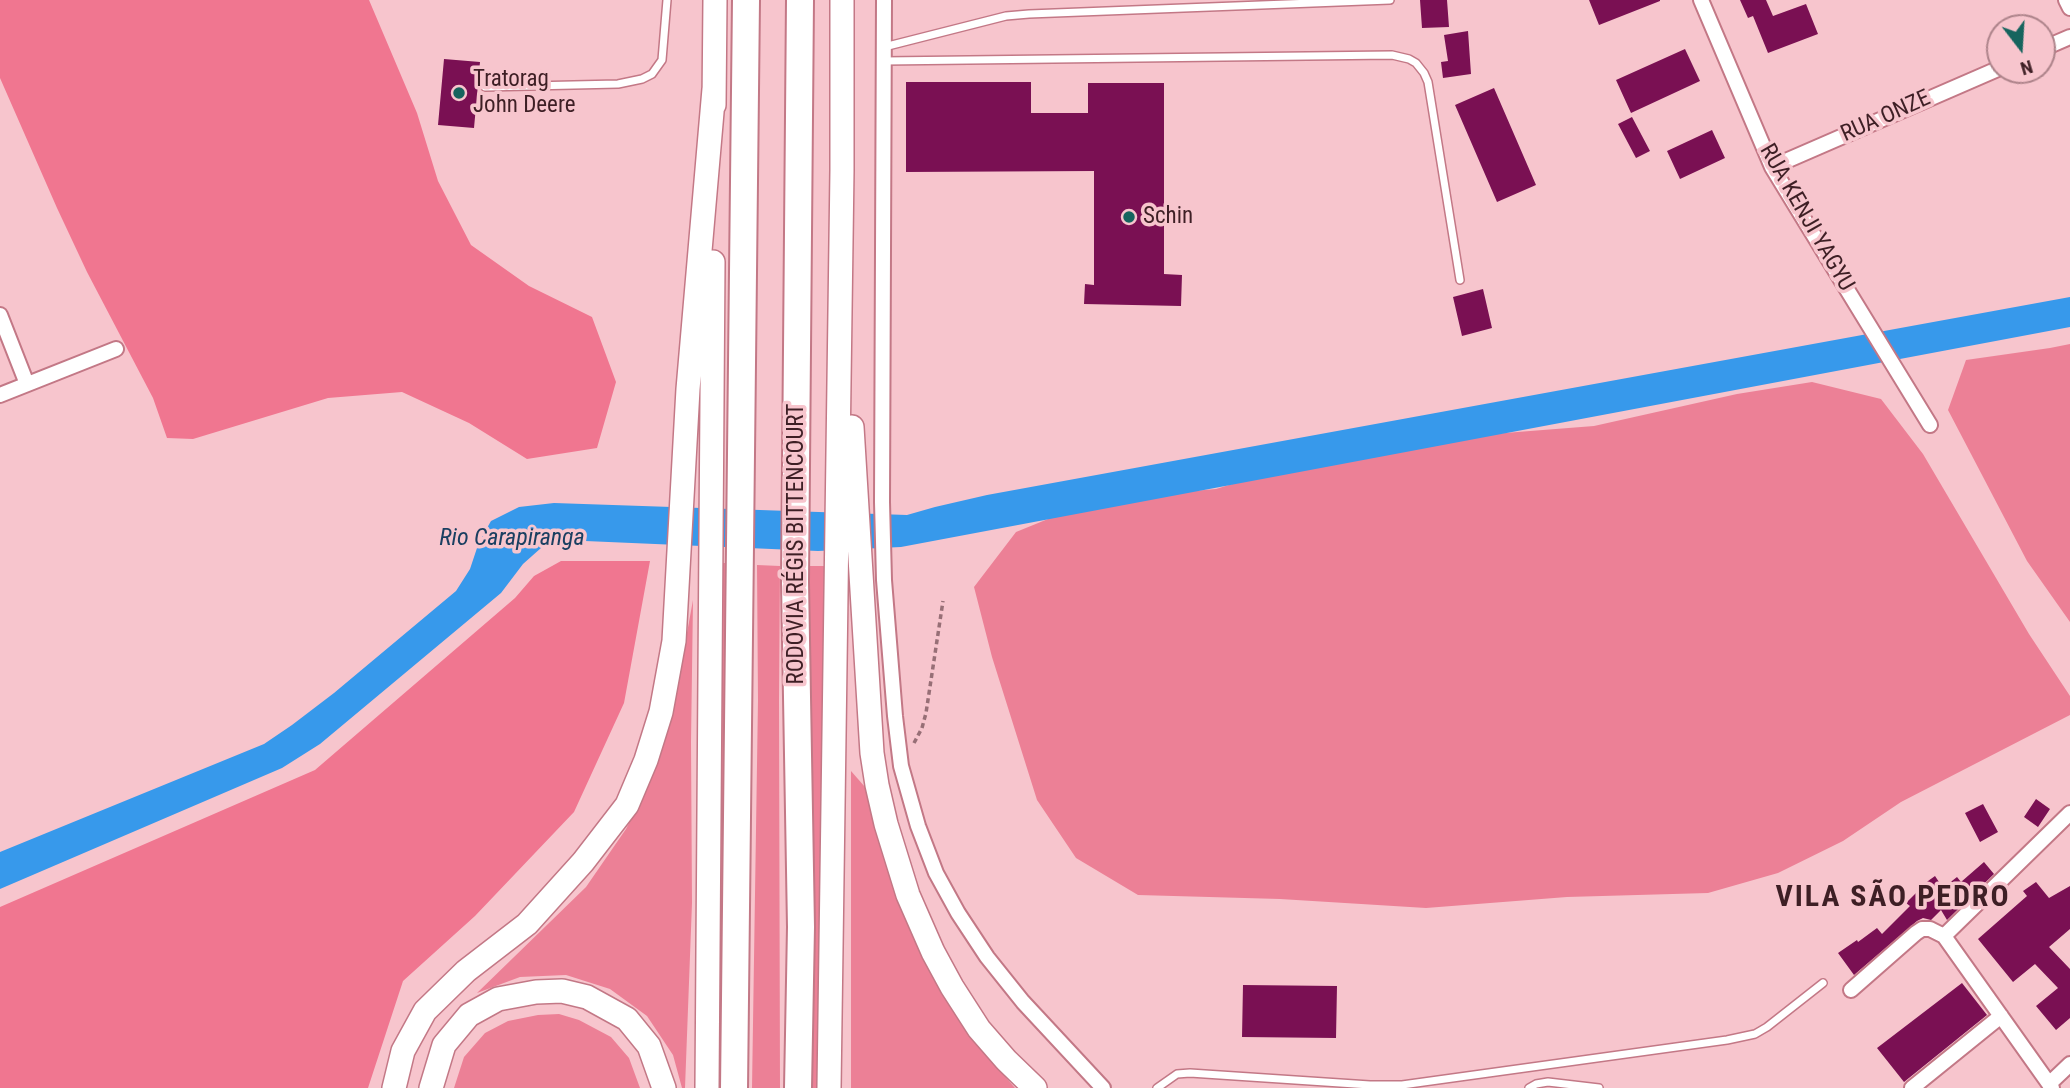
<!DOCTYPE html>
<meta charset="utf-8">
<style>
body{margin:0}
#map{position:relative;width:2070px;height:1088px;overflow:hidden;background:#f7c5cd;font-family:"Roboto Condensed",sans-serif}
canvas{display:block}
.north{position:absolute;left:1986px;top:14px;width:70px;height:70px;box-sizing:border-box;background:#f7c5cd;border:2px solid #ad838a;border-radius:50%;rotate:163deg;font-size:19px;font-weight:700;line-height:28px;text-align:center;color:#3e1f25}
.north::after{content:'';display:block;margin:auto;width:24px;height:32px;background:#16645e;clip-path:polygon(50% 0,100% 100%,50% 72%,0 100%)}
</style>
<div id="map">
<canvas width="2070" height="1088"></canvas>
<div class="north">N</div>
</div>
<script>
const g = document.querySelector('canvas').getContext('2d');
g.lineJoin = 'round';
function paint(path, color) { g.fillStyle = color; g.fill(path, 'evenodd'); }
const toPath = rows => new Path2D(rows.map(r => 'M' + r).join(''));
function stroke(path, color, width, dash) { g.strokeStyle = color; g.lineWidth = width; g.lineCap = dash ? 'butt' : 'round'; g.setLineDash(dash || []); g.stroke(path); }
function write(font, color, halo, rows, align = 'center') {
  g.font = font + ' "Roboto Condensed",sans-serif'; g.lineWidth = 7; g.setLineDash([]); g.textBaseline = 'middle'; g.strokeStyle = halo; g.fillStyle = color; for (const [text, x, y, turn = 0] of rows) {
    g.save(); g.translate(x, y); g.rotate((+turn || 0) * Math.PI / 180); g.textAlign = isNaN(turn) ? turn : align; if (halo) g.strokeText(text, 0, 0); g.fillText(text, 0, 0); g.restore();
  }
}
const green = toPath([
 [2070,344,2070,622,2027,561,1948,410,1966,360,2050,348],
 [1812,382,1881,399,1923,454,2029,634,2070,696,2070,715,1901,802,1843,841,1778,873,1708,893,1567,897,1426,908,1280,899,1138,895,1076,858,1037,800,992,657,974,587,1016,532,1080,506,1146,495,1216,489,1284,468,1492,434,1594,426,1737,394],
 [718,563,732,563,727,1088,715,1088],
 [757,565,780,566,779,701,780,1088,752,1088,758,700],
 [810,566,827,566,822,1088,805,1088],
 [693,600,691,742,692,903,685,1088,682,1088,673,1055,647,1016,610,989,566,975,520,977,477,993,586,887,626,829,648,786,664,741,674,704],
 [851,771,865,787,894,890,915,941,946,999,979,1046,1015,1088,851,1088],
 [559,1014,579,1020,611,1037,629,1058,640,1088,454,1088,464,1057,485,1033,508,1021,538,1015]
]);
const forest = toPath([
 [0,0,369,0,417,113,438,181,471,245,529,286,592,317,616,382,597,448,527,459,469,423,402,392,328,398,193,439,167,438,153,398,87,272,57,208,0,78],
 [561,561,650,561,624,703,574,812,475,916,403,981,368,1088,0,1088,0,907,315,770,515,598,534,576]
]);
const water = toPath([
 [2070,297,2070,327,901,547,818,551,562,540,541,548,523,564,501,593,320,744,282,768,0,889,0,852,264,744,292,725,334,693,456,591,470,569,479,542,491,521,519,507,554,503,907,515,935,507,987,495]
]);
const building = toPath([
 [1420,0,1447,0,1449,27,1422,28],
 [1589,0,1660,0,1660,1,1599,25],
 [1740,0,1766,0,1773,16,1806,4,1818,34,1768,53,1753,16,1748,18],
 [1468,31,1471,74,1443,78,1441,62,1448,61,1444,35],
 [1685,49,1700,81,1631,113,1616,80],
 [444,59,480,62,474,128,438,125],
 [906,82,1031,82,1031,113,1088,113,1088,83,1164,83,1164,274,1182,275,1181,306,1084,304,1085,284,1094,285,1094,171,906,172],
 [1494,88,1536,185,1497,202,1455,105],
 [1632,117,1650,151,1636,158,1618,124],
 [1712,130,1725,158,1680,179,1667,151],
 [1483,289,1492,328,1462,336,1453,297],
 [2036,799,2050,809,2038,827,2024,817],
 [1983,804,1998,832,1980,842,1965,813],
 [1984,862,1994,874,1947,920,1941,910,1931,920,1923,918,1917,921,1854,975,1838,953,1857,940,1858,942,1877,928,1882,934,1910,906,1906,903,1928,881,1935,876,1943,888,1957,877,1961,882],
 [2036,882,2049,898,2070,886,2070,929,2049,947,2070,969,2070,1018,2056,1030,2036,1006,2058,988,2035,964,2013,982,1978,939,2027,896,2023,891],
 [1962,983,1987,1015,1904,1082,1877,1048],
 [1243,985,1337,986,1336,1038,1242,1037]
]);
const path = toPath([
 [914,743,922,728,926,713,943,601]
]);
const lane = toPath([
 [884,47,1006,16,1029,14,1390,0],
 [884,61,1392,55,1409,59,1416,63,1424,73,1428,82,1460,280],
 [485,87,618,84,642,79,652,74,662,60,667,0],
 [1157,1088,1177,1074,1190,1073,1370,1085,1402,1085,1727,1040,1755,1034,1767,1027,1823,983],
 [1529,1088,1536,1084,1548,1082,1599,1088]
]);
const street = toPath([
 [884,0,882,502,884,580,895,716,901,766,918,826,936,873,958,913,987,957,1023,1002,1103,1088],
 [1701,0,1772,167,1930,425],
 [2066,0,2070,8],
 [2042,49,2070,37],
 [1772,167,2000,68],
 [0,315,27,384],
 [0,395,116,349],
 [1851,990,1916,933,1922,929,1930,929,1944,936],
 [2049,1084,2070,1064],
 [1912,1088,2001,1016],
 [2052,1088,1944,936,2070,813]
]);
const primary = toPath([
 [714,105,715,0],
 [852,427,872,753,877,785,886,824,908,895,933,952,952,987,979,1029,1006,1060,1035,1088],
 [394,1088,403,1051,425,1011,466,971,527,924,583,862,627,805,646,760,661,712,674,641,688,389,714,89],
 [431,1088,444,1045,469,1015,498,999,536,992,562,991,587,997,627,1019,649,1046,664,1088],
 [707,1088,713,262],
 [829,1088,842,170,842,0]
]);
const highway = toPath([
 [734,1088,746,0],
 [798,1088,801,927,795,582,800,0]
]);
const markers = [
 [459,93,7,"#16645e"],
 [1129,217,7,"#16645e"]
];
const poiNames = [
 ["Tratorag",473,80],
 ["John Deere",473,106],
 ["Schin",1143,217]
];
const streetNames = [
 ["RUA ONZE",1886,117,-24],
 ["RUA KENJI YAGYU",1806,218,60],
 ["RODOVIA RÉGIS BITTENCOURT",797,544,-90]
];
const waterNames = [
 ["Rio Carapiranga",512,539]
];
const districtNames = [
 ["VILA SÃO PEDRO",1893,898]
];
paint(green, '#ec8096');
paint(forest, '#f07690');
paint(water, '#3799eb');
paint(building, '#7a1053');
stroke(lane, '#c37886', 10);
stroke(street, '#c37886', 18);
stroke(primary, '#c37886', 26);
stroke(highway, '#c37886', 30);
stroke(path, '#976f76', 3.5, [5, 3.5]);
stroke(lane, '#fff', 7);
stroke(street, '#fff', 14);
stroke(primary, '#fff', 23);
stroke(highway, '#fff', 26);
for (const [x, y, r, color] of markers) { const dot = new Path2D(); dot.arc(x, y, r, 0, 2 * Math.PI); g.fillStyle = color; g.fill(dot); stroke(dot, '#f7c5cd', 2.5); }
write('23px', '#3e1f25', '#f7c5cd', poiNames, 'left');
write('23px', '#3e1f25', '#f7c5cd', streetNames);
write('italic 24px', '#1a3f61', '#f7c5cd', waterNames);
g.letterSpacing = '2px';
write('bold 30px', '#3e1f25', '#f7c5cd', districtNames);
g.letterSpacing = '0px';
</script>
